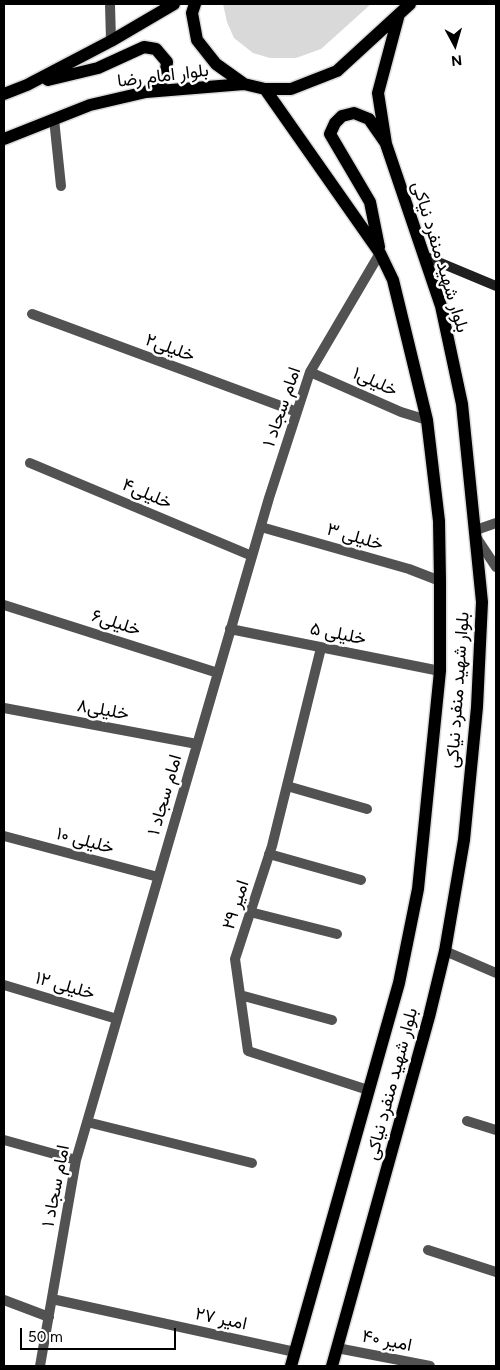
<!DOCTYPE html>
<meta charset="utf-8">
<style>
body{margin:0}
#map{position:relative;width:500px;height:1370px;overflow:hidden;background:#fff;font-family:Figtree,sans-serif}
canvas{display:block}
.frame{position:absolute;inset:0;border:5px solid #000;pointer-events:none}
.north{position:absolute;left:430px;top:20px;width:50px;height:50px;-webkit-text-stroke:4px #fff;paint-order:stroke;rotate:174deg;font-size:14px;font-weight:700;line-height:20px;text-align:center;color:#000}
.north::after{content:'';display:block;margin:auto;width:18px;height:22px;background:#000;clip-path:polygon(50% 0,100% 100%,50% 72%,0 100%)}
.scale{position:absolute;left:20px;top:1328px;width:156px;height:22px;box-sizing:border-box;border:2px solid #000;border-top:0;padding-left:6px;font-size:15px;line-height:18px;white-space:nowrap;color:#000;-webkit-text-stroke:4px #fff;paint-order:stroke}
</style>
<div id="map">
<canvas width="500" height="1370"></canvas>
<div class="frame"></div>
<div class="north">N</div>
<div class="scale">50 m</div>
</div>
<script>
const g = document.querySelector('canvas').getContext('2d');
g.lineJoin = 'round';
function paint(path, color) { g.fillStyle = color; g.fill(path, 'evenodd'); }
const toPath = rows => new Path2D(rows.map(r => 'M' + r).join(''));
function stroke(path, color, width, dash) { g.strokeStyle = color; g.lineWidth = width; g.lineCap = dash ? 'butt' : 'round'; g.setLineDash(dash || []); g.stroke(path); }
function write(font, color, halo, rows, align = 'center') {
  g.font = font + ' Figtree,Vazirmatn,sans-serif'; g.lineWidth = 5; g.setLineDash([]); g.textBaseline = 'middle'; g.strokeStyle = halo; g.fillStyle = color; for (const [text, x, y, turn = 0] of rows) {
    g.save(); g.translate(x, y); g.rotate((+turn || 0) * Math.PI / 180); g.textAlign = isNaN(turn) ? turn : align; if (halo) g.strokeText(text, 0, 0); g.fillText(text, 0, 0); g.restore();
  }
}
const green = toPath([
 [223,4,371,4,321,49,296,58,270,58,253,53,234,38,227,22]
]);
const street = toPath([
 [110,4,111,41],
 [54,119,61,186],
 [32,314,297,412],
 [310,372,401,412,427,420],
 [30,463,252,556],
 [261,527,409,569,440,581],
 [476,530,496,523],
 [476,537,496,567],
 [4,605,218,673],
 [230,629,440,671],
 [321,648,272,846,235,959,248,1051,368,1090],
 [4,708,197,744],
 [287,786,367,809],
 [4,836,158,877],
 [269,854,361,880],
 [250,912,337,934],
 [445,951,496,973],
 [4,985,117,1019],
 [240,995,332,1020],
 [467,1121,496,1130],
 [87,1122,252,1163],
 [4,1140,76,1160],
 [428,1250,496,1272],
 [52,1299,295,1352],
 [4,1300,49,1317],
 [337,1348,430,1366],
 [40,1366,76,1160,269,498,310,372,380,253]
]);
const secondary = toPath([
 [424,256,496,286]
]);
const primary = toPath([
 [195,4,192,13,197,40,216,64,244,84,265,89,291,89,337,71,410,4],
 [48,80,98,68,144,47,156,49,167,62,165,78,146,92],
 [265,89,380,253,393,280,427,420,439,521,440,581,440,671,418,889,399,983,291,1366],
 [4,94,27,85,111,41,174,4],
 [4,139,90,105,146,92,244,84],
 [379,247,370,202,330,134,335,123,342,116,354,113,369,119,385,142],
 [332,1366,429,1017,445,951,464,840,477,707,482,602,462,404,441,306,386,144,378,93,399,14]
]);
const streetNames = [
 ["بلوار امام رضا",163,76,-7],
 ["بلوار شهید منفرد نیاکی",440,257,73],
 ["خلیلی۲",170,348,20],
 ["خلیلی۱",375,382,24],
 ["امام سجاد ۱",282,407,-71],
 ["خلیلی۴",147,494,23],
 ["خلیلی ۳",355,537,16],
 ["خلیلی۶",116,623,18],
 ["خلیلی ۵",338,634,11],
 ["بلوار شهید منفرد نیاکی",458,690,-86],
 ["خلیلی۸",103,710,10],
 ["امام سجاد ۱",165,795,-74],
 ["خلیلی ۱۰",85,841,15],
 ["امیر ۲۹",236,905,-72],
 ["خلیلی ۱۲",65,986,16],
 ["بلوار شهید منفرد نیاکی",392,1084,-75],
 ["امام سجاد ۱",56,1186,-79],
 ["امیر ۲۷",221,1319,12],
 ["امیر ۴۰",387,1341,11]
];
paint(green, '#d9d9d9');
stroke(primary, '#dbdbdb', 15);
stroke(street, '#525252', 10);
stroke(secondary, '#1f1f1f', 10);
stroke(primary, '#000', 12);
write('18px', '#000', '#fff', streetNames);
</script>
